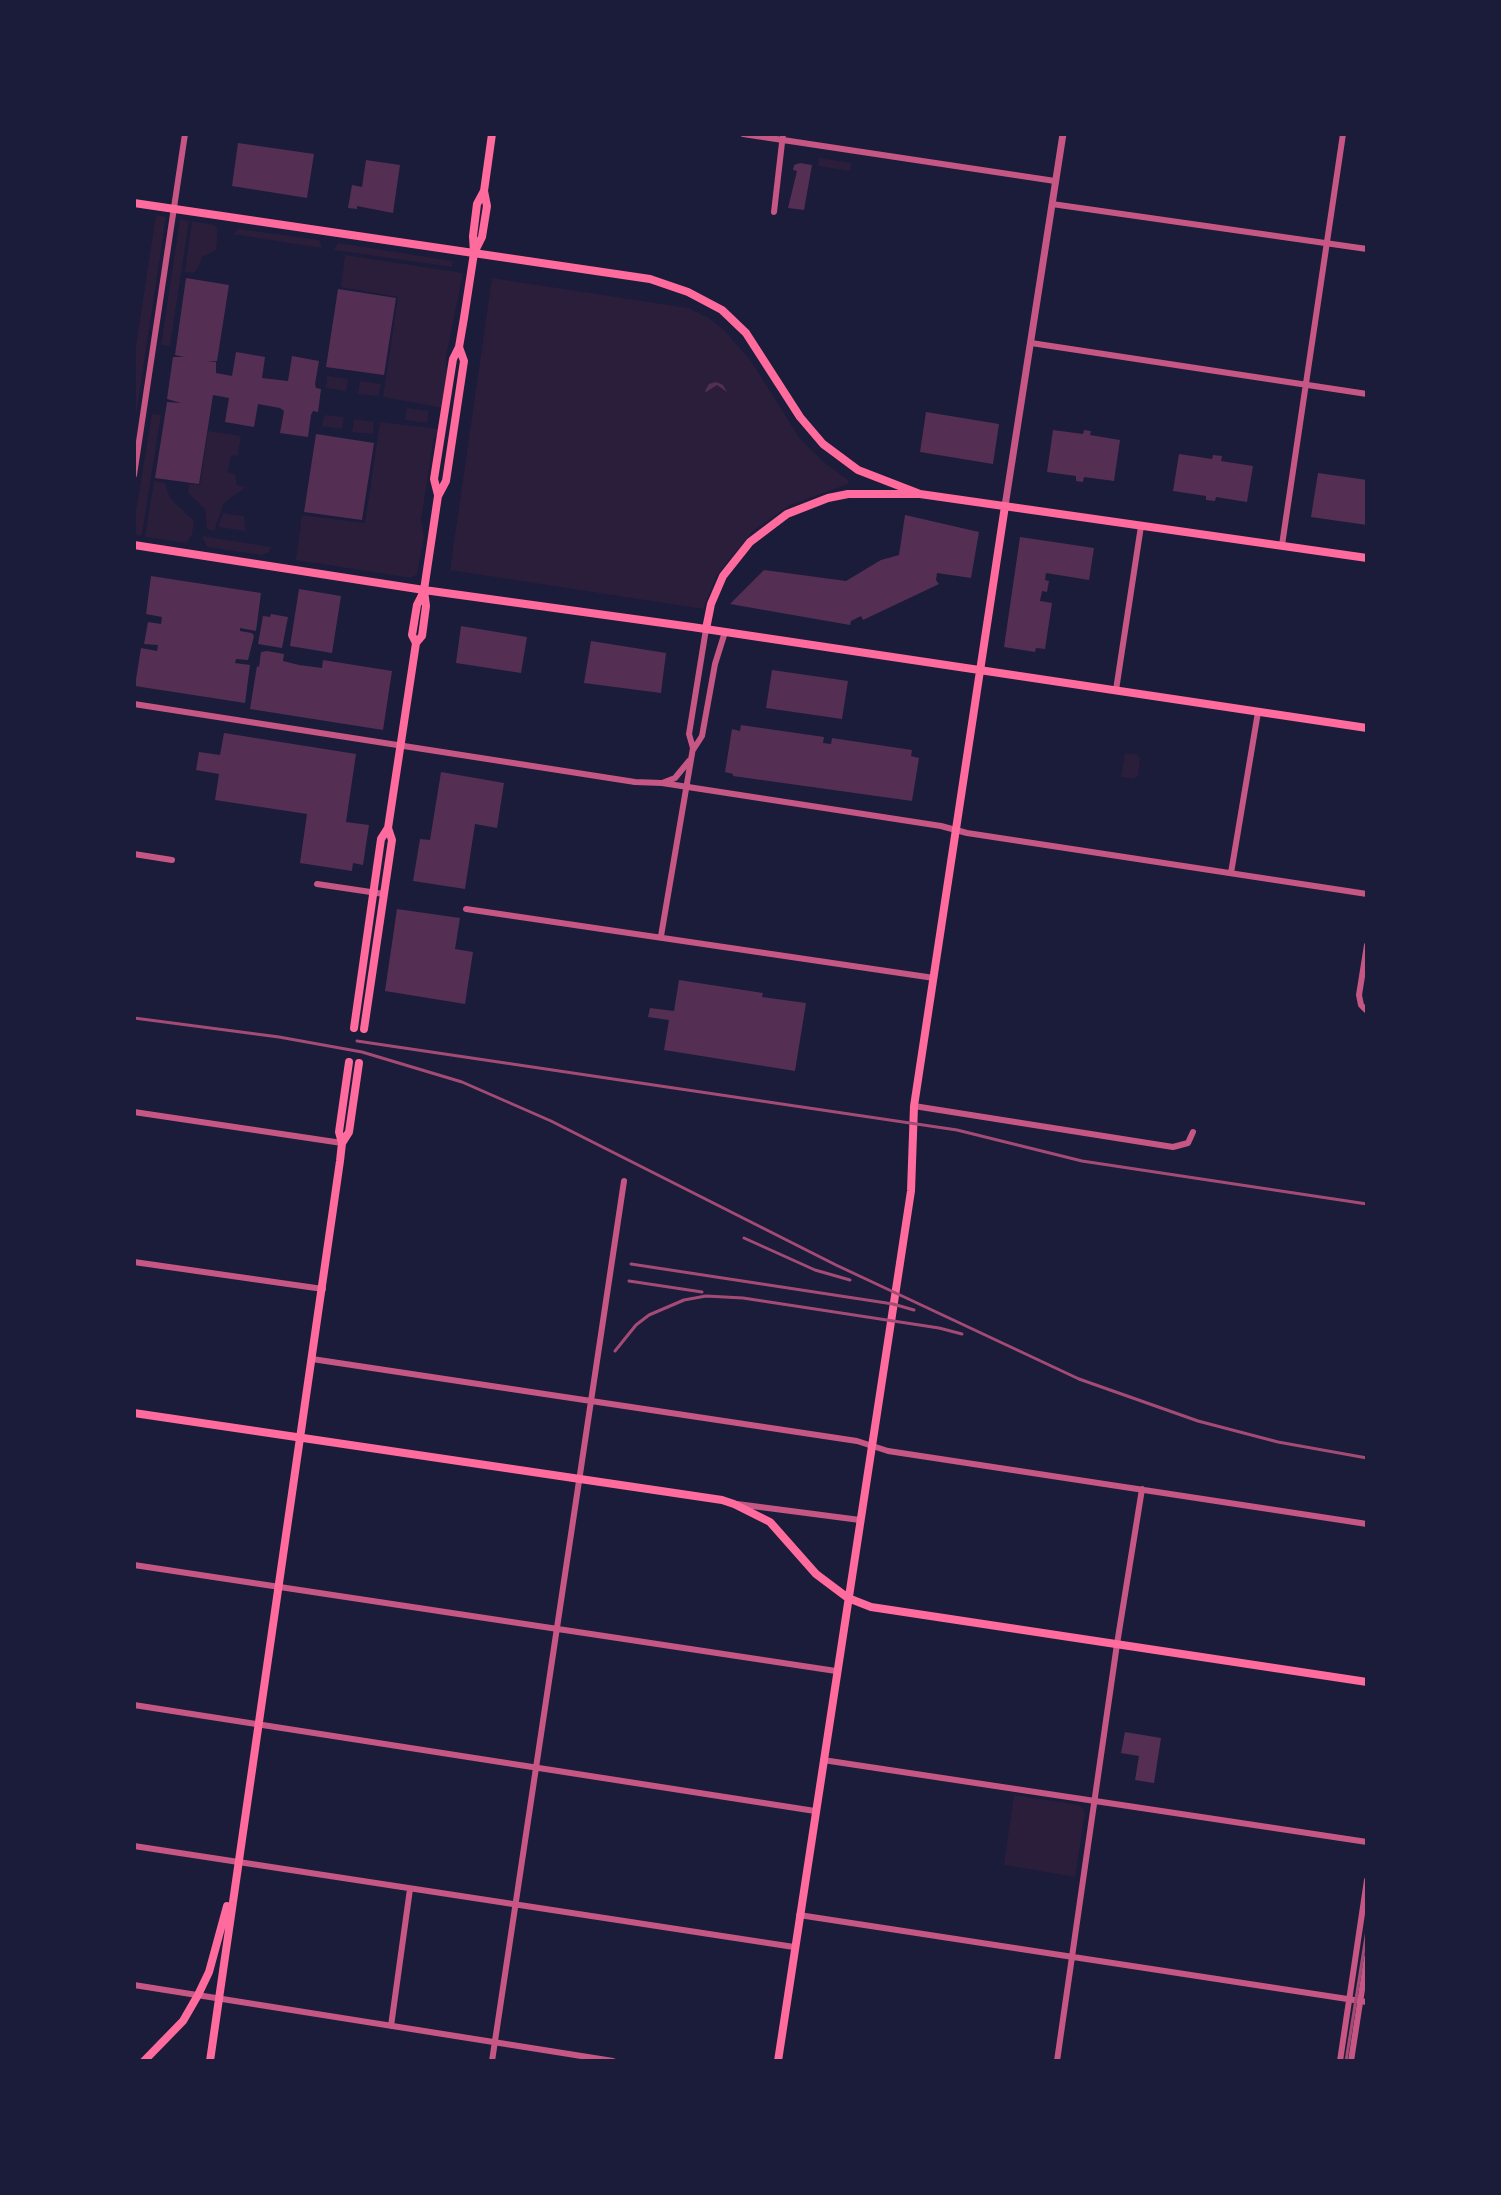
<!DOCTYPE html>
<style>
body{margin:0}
#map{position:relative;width:1501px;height:2195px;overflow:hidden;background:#1b1b3a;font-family:Signika,sans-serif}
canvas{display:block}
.frame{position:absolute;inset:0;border:136px solid #1b1b3a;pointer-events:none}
</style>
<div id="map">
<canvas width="1501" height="2195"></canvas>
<div class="frame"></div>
</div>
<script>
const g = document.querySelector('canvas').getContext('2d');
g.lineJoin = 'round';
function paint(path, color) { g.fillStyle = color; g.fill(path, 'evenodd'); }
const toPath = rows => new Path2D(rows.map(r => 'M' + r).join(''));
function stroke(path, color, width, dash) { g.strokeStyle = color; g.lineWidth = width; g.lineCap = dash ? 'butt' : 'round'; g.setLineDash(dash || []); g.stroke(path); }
const green = toPath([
 [819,158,852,163,850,171,818,166],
 [156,215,166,217,134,428,134,359],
 [180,219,189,221,170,346,161,345],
 [192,221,214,225,218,230,216,250,202,257,198,268,193,273,185,272],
 [239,229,319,240,322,248,232,234],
 [338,243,453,261,452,267,334,250],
 [345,255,463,273,446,357,447,377,443,408,383,397,398,297,341,287],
 [492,278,688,308,709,318,724,330,751,361,800,439,826,464,848,480,848,484,790,505,753,531,717,575,703,609,450,570],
 [327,376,348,379,346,391,326,388],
 [360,381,381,384,379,396,358,394],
 [407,408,429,411,427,423,405,420],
 [152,414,161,415,142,534,140,536,134,533,134,523],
 [324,415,344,417,342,429,322,426],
 [354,419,374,422,373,434,352,432],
 [380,422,440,429,438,435,434,437,421,520,424,537,417,574,411,578,296,560,302,515,365,523],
 [208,431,241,436,238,456,231,455,228,472,235,474,237,485,246,487,224,503,214,531,207,529,205,509,188,493,189,484,200,485],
 [154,481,165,483,170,498,194,521,192,535,186,543,145,537],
 [223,513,244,516,245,531,218,527],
 [202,536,271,547,269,552,262,555,207,547],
 [1125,753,1138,755,1140,759,1138,776,1133,779,1121,777],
 [1014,1795,1079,1805,1083,1809,1085,1813,1075,1877,1004,1865]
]);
const building = toPath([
 [238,143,314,154,307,198,232,186],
 [366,160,400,165,393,213,357,206,357,209,348,208,352,185,362,187],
 [800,163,812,165,804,210,788,208,797,171,793,170,794,165],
 [186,278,229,285,217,361,207,361,216,362,216,373,232,376,236,352,265,357,262,378,288,381,292,356,319,361,315,384,316,388,321,389,318,412,313,411,311,415,308,437,280,433,284,411,280,408,258,404,254,427,225,422,229,398,213,395,199,484,155,478,167,402,181,403,167,399,173,357,184,357,175,355],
 [338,289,396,298,384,375,326,367],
 [716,382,723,385,727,392,717,385,706,392,705,391,709,384],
 [926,412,999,424,993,464,920,452],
 [1053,430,1083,434,1084,430,1091,431,1090,435,1120,440,1114,481,1084,477,1083,482,1076,481,1076,476,1047,472],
 [316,434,374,443,362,520,304,512],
 [1179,454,1212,459,1213,455,1222,456,1221,461,1253,466,1247,502,1216,497,1215,501,1206,500,1206,496,1173,491],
 [1318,473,1367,480,1367,525,1311,517],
 [905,515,979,532,971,578,937,573,936,580,939,584,863,620,861,616,851,621,850,625,730,604,764,570,846,581,881,560,899,555],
 [1020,537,1094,548,1089,580,1046,573,1045,580,1049,581,1047,592,1042,591,1040,601,1052,603,1045,649,1036,648,1035,652,1004,647],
 [151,576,261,593,256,631,240,628,240,631,252,633,254,636,248,660,236,659,235,663,250,665,245,703,135,686,141,648,157,651,158,645,144,644,148,622,161,624,162,617,146,614],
 [299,589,341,596,332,653,290,646],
 [271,614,288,617,282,648,258,644,263,616,270,617],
 [461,626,527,637,521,673,456,663],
 [591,641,666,653,661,693,584,683],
 [267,651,284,654,283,661,299,665,322,668,323,660,392,671,383,730,250,709,257,666,259,667,261,652],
 [772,670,848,681,842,719,766,708],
 [741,725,824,737,823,743,831,744,832,738,912,750,911,756,919,758,912,801,733,776,733,774,725,772,732,729,740,731],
 [224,733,356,754,346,822,369,825,363,865,353,863,352,871,300,863,307,814,215,800,219,774,196,770,199,752,220,755],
 [441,772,504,783,497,828,475,824,465,889,413,881,420,839,430,840],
 [397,909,460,918,455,949,473,952,465,1004,385,991],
 [679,980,763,993,762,997,806,1003,795,1071,664,1050,669,1020,648,1017,650,1008,674,1011],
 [1125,1732,1161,1738,1154,1783,1135,1780,1139,1756,1121,1753]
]);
const minor = toPath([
 [743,134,1055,181],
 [1052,204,1367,249],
 [774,212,783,134],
 [1031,343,1367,394],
 [134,475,185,134],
 [1282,545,1343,134],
 [1116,690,1141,526],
 [134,704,635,782,662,783,941,826,967,833,1367,894],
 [693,750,702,736,715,664,725,632],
 [662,783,675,778,689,761],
 [134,854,172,860],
 [1231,873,1258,712],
 [317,884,384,894],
 [466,909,934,978],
 [661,936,693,748,689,734,706,629],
 [1367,945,1359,995,1361,1005,1367,1011],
 [914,1106,1173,1147,1188,1143,1193,1132],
 [134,1112,342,1143],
 [134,1262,323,1289],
 [312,1359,857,1441,888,1451,1367,1524],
 [737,1504,860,1520],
 [134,1565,836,1671],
 [134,1705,815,1811],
 [823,1760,1367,1842],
 [134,1846,794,1947],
 [799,1915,1367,2002],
 [134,1985,613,2061],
 [391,2026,410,1889],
 [492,2061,624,1181],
 [1057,2061,1117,1644,1142,1489],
 [1340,2061,1367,1880],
 [1351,2061,1367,1957]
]);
const tertiary = toPath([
 [1005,506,1063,134]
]);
const secondary = toPath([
 [134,203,650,279,688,292,722,310,746,333,800,417,823,444,858,470,920,494],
 [474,253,482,237,487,206,484,191],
 [438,495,434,479,453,359,459,347,464,318,474,253,473,236,477,204,484,191,492,134],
 [134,545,424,590,692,627,1367,728],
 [706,629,711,604,723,576,750,542,787,514,828,498,848,494,920,494,1367,558],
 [416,643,412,635,417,605,424,591],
 [354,1028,381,839,388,828,416,643,422,636,426,606,424,590,438,496,446,481,464,361,459,347],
 [364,1029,392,840,388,828],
 [342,1143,339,1132,349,1062],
 [134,1413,722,1500,734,1504,770,1522,816,1574,848,1598,871,1607,1367,1682],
 [144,2061,183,2021,198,1995,209,1972,227,1906],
 [210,2061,340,1161,342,1143,349,1132,359,1063],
 [778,2061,911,1191,914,1106,1005,506]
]);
const rail = toPath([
 [134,1018,279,1037,362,1052,462,1082,551,1121,836,1265,1079,1379,1198,1421,1278,1442,1367,1458],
 [357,1041,957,1130,1082,1161,1367,1204],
 [744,1238,815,1270,850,1280],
 [631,1264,893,1304,914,1310],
 [629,1281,702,1292],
 [615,1351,636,1325,649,1315,684,1300,706,1296,743,1298,939,1328,962,1334],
 [1346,2061,1367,1930]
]);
paint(green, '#2a1e3b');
paint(building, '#542f53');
stroke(minor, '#c65784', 6);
stroke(tertiary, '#c65784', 7);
stroke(secondary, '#ff6b9d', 8);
stroke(rail, '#a44b75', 3);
</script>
